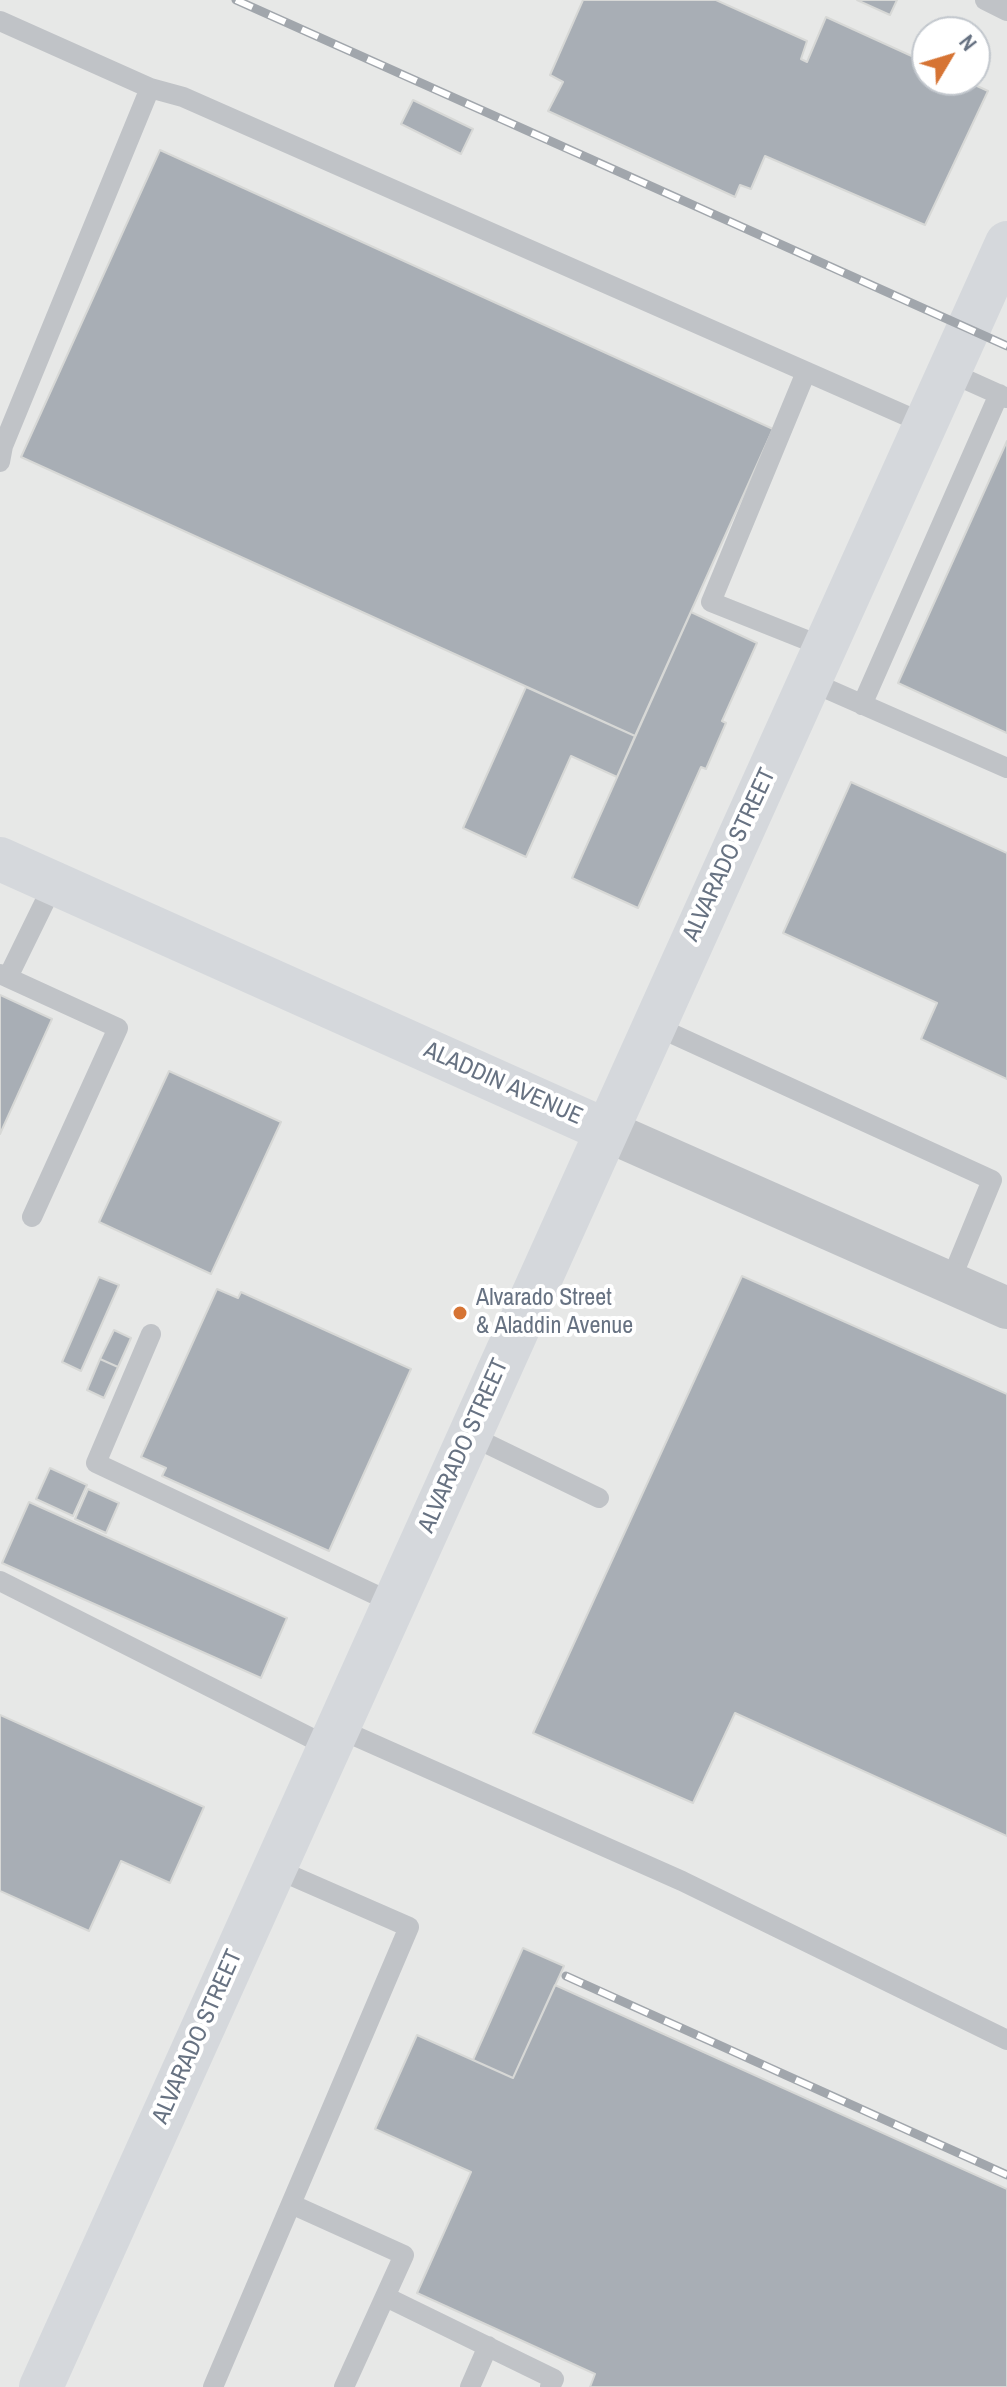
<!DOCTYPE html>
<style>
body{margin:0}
#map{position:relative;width:1007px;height:2387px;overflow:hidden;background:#f6f6f3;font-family:"Archivo Narrow",sans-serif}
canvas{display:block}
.north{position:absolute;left:911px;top:16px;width:80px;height:80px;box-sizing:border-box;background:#fff;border:2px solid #c2c7cd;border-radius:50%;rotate:52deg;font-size:22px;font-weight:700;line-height:32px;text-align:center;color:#677282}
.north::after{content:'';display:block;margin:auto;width:28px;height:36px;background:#d67434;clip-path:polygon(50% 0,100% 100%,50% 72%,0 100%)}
</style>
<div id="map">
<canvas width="1007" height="2387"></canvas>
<div class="north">N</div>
</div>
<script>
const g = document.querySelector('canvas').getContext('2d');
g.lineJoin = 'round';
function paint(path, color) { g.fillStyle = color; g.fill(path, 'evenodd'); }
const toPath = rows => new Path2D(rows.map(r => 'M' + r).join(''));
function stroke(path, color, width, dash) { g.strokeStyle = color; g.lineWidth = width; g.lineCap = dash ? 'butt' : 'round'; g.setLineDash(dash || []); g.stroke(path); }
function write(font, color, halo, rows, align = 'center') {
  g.font = font + ' "Archivo Narrow",sans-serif'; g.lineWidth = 8; g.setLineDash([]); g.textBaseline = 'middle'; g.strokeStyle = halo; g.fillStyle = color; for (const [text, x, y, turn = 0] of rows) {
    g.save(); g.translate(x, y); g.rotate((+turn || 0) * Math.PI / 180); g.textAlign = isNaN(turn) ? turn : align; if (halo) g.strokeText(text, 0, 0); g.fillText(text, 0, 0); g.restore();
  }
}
const built = toPath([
 [0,0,1007,0,1007,2387,0,2387],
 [927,32,975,32,975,80,927,80]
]);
const building = toPath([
 [583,0,716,0,807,41,801,59,807,62,826,17,927,63,927,80,964,80,988,91,925,225,765,156,751,189,740,185,735,197,548,111,563,82,550,75,583,0],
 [857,0,897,0,890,15,857,0],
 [413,100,473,129,461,154,401,124,413,100],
 [160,150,773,429,635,736,21,457,160,150],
 [1007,441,1007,733,898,683,1007,441],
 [691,612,757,643,722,721,726,723,706,769,701,767,638,908,572,878,691,612],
 [526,687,635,736,617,777,571,756,526,857,463,828,526,687],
 [851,782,1007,853,1007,1079,921,1039,937,1003,783,933,851,782],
 [0,995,52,1019,0,1134,0,995],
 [169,1071,281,1122,211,1274,99,1222,169,1071],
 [742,1276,1007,1394,1007,1836,735,1713,693,1803,533,1733,742,1276],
 [99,1277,119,1285,81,1371,62,1362,99,1277],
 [217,1289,238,1298,241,1292,411,1369,329,1551,162,1476,166,1468,141,1457,217,1289],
 [114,1330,131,1338,118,1367,100,1359,114,1330],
 [100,1359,118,1367,104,1398,87,1390,100,1359],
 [50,1468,87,1485,73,1516,36,1499,50,1468],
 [88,1489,119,1503,106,1533,75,1519,88,1489],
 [29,1502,287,1618,261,1678,2,1563,29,1502],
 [0,1715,204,1807,170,1883,121,1861,89,1931,0,1891,0,1715],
 [523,1948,564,1966,513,2078,473,2060,523,1948],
 [555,1985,1007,2189,1007,2387,590,2387,595,2374,417,2293,471,2172,375,2129,417,2035,513,2078,555,1985]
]);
const lane = toPath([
 [985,0,1007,11],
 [0,21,150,88,183,97,925,424],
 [806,372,711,602,824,647],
 [949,372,1007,398],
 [0,462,3,446,150,88],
 [809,681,1007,768],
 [862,705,999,394],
 [0,974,118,1028,32,1217],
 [8,977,54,883],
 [653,1025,992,1180,950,1282],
 [151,1334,96,1463,393,1603],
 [469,1435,599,1498],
 [0,1581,329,1747],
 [337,1728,682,1881,1007,2040],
 [291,2204,404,2255,344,2387],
 [386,2297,554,2379,550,2387],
 [213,2387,409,1927,274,1868],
 [470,2387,488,2346]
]);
const street = toPath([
 [605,1130,1007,1308]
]);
const secondary = toPath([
 [0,859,605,1130],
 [41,2387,1007,243]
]);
const rail = toPath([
 [236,0,1007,346],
 [566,1976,1007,2175]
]);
const markers = [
 [460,1313,8,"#d67434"]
];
const streetNames = [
 ["ALVARADO STREET",730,855,-65],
 ["ALADDIN AVENUE",503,1084,24],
 ["ALVARADO STREET",464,1446,-66],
 ["ALVARADO STREET",198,2037,-66]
];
const poiNames = [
 ["Alvarado Street",476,1299],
 ["& Aladdin Avenue",476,1327]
];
paint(built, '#e7e8e7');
paint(building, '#a8aeb5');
stroke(building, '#d7d8d6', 2);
stroke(lane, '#c0c3c7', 20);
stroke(street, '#c0c3c7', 42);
stroke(secondary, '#d5d8dc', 44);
stroke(rail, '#a1a6ac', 9);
stroke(rail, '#fff', 6, [18]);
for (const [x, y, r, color] of markers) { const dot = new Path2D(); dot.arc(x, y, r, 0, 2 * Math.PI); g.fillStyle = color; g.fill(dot); stroke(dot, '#fff', 3); }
write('24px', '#677282', '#fff', streetNames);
write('24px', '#677282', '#fff', poiNames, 'left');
</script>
